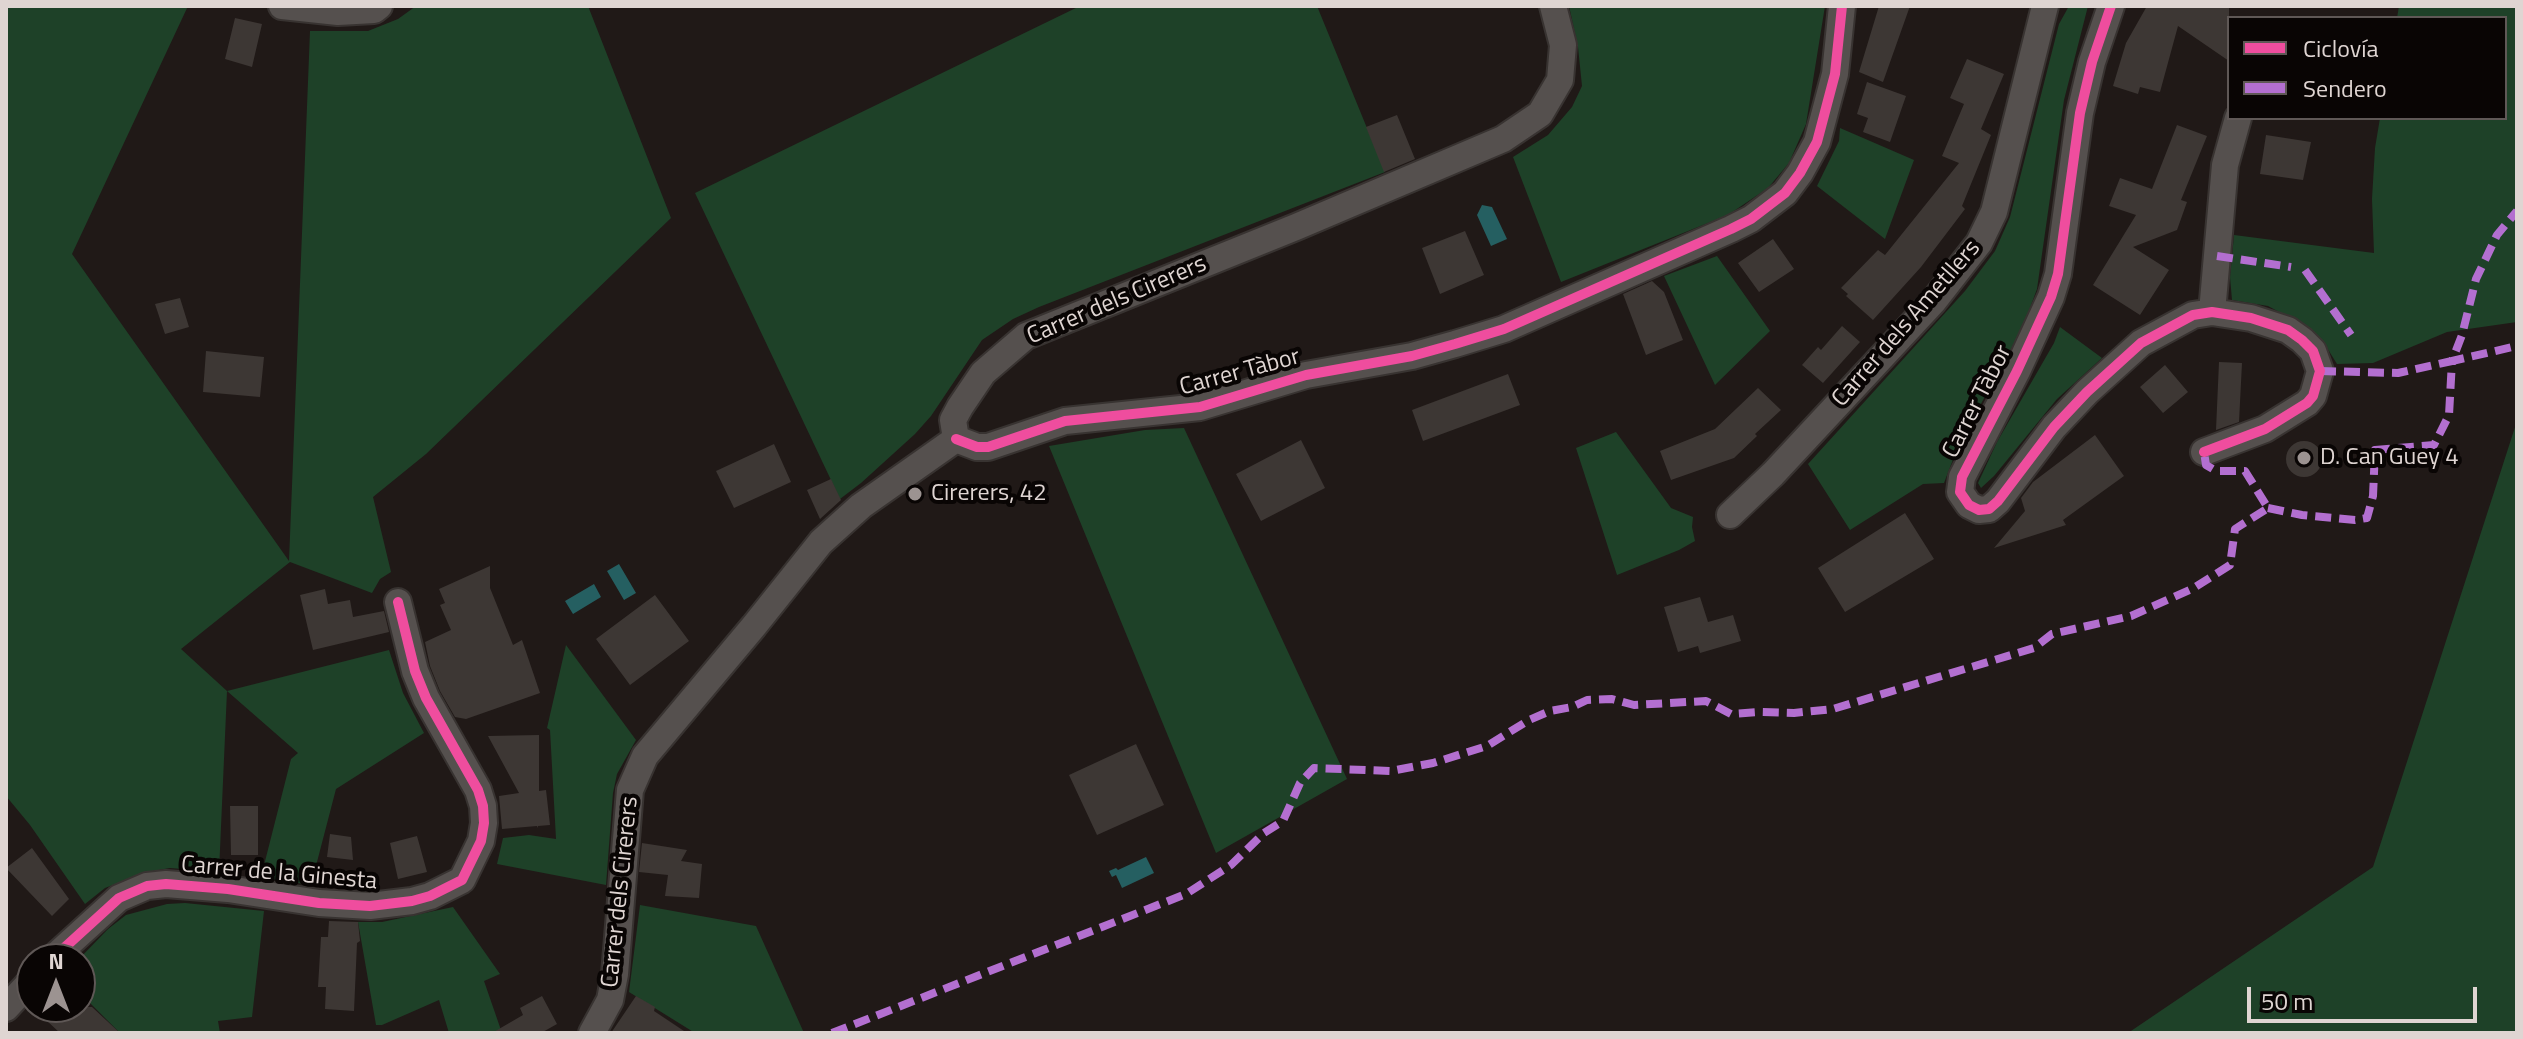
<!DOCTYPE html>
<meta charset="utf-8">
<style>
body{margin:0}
#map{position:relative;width:2523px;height:1039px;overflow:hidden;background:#201917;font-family:"Titillium Web",sans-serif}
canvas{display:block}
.frame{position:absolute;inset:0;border:8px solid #dfd5d2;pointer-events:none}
.legend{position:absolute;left:2227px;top:16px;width:280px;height:104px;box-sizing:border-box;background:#090504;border:2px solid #5f5856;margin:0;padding:10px 14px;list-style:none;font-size:24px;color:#dfd5d2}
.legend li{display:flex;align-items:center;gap:16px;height:40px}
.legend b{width:40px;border:2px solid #5f5856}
.north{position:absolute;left:16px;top:943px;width:80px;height:80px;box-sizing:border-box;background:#090504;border:2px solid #5f5856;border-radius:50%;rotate:0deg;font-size:22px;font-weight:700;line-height:32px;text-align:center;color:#dfd5d2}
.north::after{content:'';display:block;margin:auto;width:28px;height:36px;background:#9c9391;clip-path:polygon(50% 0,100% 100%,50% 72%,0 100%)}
.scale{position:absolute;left:2247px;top:987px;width:230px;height:36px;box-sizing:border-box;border:4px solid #dfd5d2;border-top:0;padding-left:10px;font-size:24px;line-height:28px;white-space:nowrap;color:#dfd5d2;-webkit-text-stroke:6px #090504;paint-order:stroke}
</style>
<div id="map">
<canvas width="2523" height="1039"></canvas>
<div class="frame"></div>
<ul class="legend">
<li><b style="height:10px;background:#ef4d9e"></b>Ciclovía</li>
<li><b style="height:10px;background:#b36fd0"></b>Sendero</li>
</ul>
<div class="north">N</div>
<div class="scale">50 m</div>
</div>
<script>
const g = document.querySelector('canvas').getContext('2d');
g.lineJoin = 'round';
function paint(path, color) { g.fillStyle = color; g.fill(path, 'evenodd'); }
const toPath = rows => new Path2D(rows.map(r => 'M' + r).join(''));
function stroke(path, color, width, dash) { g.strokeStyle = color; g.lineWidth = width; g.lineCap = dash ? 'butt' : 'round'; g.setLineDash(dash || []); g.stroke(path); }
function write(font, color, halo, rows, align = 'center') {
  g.font = font + ' "Titillium Web",sans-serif'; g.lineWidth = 8; g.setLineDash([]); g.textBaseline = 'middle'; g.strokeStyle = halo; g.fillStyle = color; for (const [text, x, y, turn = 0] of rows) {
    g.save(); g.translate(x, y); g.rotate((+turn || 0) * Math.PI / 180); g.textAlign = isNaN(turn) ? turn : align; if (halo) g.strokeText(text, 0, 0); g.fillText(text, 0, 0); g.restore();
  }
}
const green = toPath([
 [6,6,188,6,72,254,289,561,310,31,368,31,398,19,416,6,588,6,671,218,426,454,373,497,391,572,380,579,372,593,290,562,181,649,227,691,389,650,403,693,424,733,336,789,311,885,261,877,291,759,298,753,227,691,219,872,170,868,147,872,105,888,85,904,30,825,6,796],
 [1080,6,1317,6,1385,172,1039,307,1013,319,982,340,931,416,915,434,861,483,840,499,695,193],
 [1569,6,1825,6,1806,124,1789,163,1768,188,1728,215,1561,282,1513,157,1548,135,1572,107,1582,86,1578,47],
 [2069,6,2088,6,2064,100,2037,289,2023,327,1959,444,1944,483,1923,484,1850,530,1808,464,1965,291,1995,251,2010,217,2059,24],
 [2399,6,2517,6,2517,322,2447,332,2373,363,2337,364,2324,343,2307,327,2268,306,2232,300,2230,277,2234,235,2374,253,2372,199,2375,148,2380,118,2505,118,2505,18,2397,18],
 [1840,128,1914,160,1885,239,1817,186,1839,141],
 [1717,256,1770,331,1715,385,1664,276],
 [2060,327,2102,358,2057,399,1994,476,1981,488,1978,483,1997,442,2054,343],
 [2517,421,2517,1033,2128,1033,2373,867],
 [1184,428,1347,779,1216,853,1049,446,1145,430],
 [1616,432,1671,508,1693,517,1692,527,1695,541,1679,550,1617,575,1576,448],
 [566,645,636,740,617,774,613,793,606,885,497,864,503,838,529,835,556,839,550,730,547,728],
 [185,903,264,911,252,1017,218,1021,220,1033,120,1033,80,993,79,959,108,929,126,915,167,904],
 [640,905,756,926,804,1033,695,1033,629,992],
 [453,907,500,974,484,981,502,1033,449,1033,439,1000,382,1025,376,1025,358,922,382,922]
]);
const water = toPath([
 [1482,205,1492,207,1507,239,1491,246,1477,215],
 [619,564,636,593,624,600,607,571],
 [594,584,601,597,573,614,565,601],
 [1146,857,1154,873,1122,888,1116,875,1112,877,1109,871,1116,868,1118,870]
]);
const building = toPath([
 [1879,6,1910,6,1883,82,1859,72],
 [2147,6,2229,6,2229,61,2178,26,2160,92,2140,87,2138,94,2113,86,2126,43],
 [235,18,262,24,252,67,225,59],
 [1967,59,2004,74,1981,129,1991,135,1962,206,1965,209,1921,267,1873,320,1846,296,1848,294,1841,288,1878,250,1885,255,1959,163,1942,156,1964,104,1950,98],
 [1867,82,1906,96,1890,142,1863,132,1868,118,1857,114],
 [1397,115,1415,159,1384,172,1366,127],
 [2177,125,2207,136,2181,200,2187,202,2177,230,2133,247,2169,270,2140,315,2093,285,2136,215,2109,206,2120,178,2152,189],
 [2266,135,2311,142,2303,180,2260,174],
 [1465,231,1484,275,1440,294,1422,248],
 [1773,239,1794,269,1759,292,1738,263],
 [1652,281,1664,292,1683,340,1646,355,1623,294],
 [180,298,189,327,165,334,155,304],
 [1842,326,1860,342,1823,383,1802,365,1818,347,1821,350],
 [206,351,264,357,260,397,203,392],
 [2219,362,2242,363,2239,422,2216,430],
 [2165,365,2188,392,2163,413,2140,387],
 [1508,374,1520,405,1423,441,1412,410],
 [1758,388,1781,410,1755,434,1757,436,1734,458,1671,480,1660,451,1715,429],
 [2095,435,2124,476,2063,520,2066,525,1994,548,2025,511,2021,498,2033,482],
 [1301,440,1325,488,1261,521,1236,474],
 '2286 459a18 18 0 1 1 36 0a18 18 0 1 1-36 0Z',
 [774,444,791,482,734,508,716,471],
 [831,479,841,500,820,519,807,490],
 [1905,513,1934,559,1845,612,1818,568],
 [490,566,490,588,513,645,522,640,540,693,466,719,455,717,440,691,430,666,425,642,451,630,440,605,445,603,439,589],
 [325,589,328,604,350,600,353,617,384,611,389,632,313,650,300,595],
 [655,595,689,641,630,685,596,639],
 [1700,597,1708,622,1733,615,1741,641,1700,653,1698,646,1678,652,1664,607],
 [539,735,539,791,546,790,550,825,538,826,538,828,537,826,502,829,499,796,519,793,488,736],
 [1136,744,1164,805,1097,835,1069,775],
 [230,806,258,806,258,855,231,855],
 [330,834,351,837,353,860,327,857],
 [417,836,427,872,398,879,390,843],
 [642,843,687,850,681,861,702,864,699,898,665,896,668,875,639,872],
 [32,848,69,899,52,916,6,868],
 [329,921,358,922,360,941,357,943,354,1011,325,1009,326,987,318,987,321,937,328,937],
 [542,996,557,1024,541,1033,492,1033,523,1015,520,1008],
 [636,996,655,1007,654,1011,687,1033,611,1033],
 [32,1007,92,1007,120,1033,60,1033]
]);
const minor = toPath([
 [282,6,338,12,374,10,379,6],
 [2111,6,2092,62,2080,113,2058,274,2051,297,2017,371,1962,477,1960,492,1969,505,1979,510,1989,509,1998,501,2054,427,2087,392,2141,343,2193,315,2212,312,2251,318,2288,330,2302,340,2313,351,2320,371,2313,396,2307,403,2265,429,2204,452],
 [2212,312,2225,165,2238,118],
 [956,439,977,447,988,447,1065,421,1200,407,1306,375,1412,356,1455,344,1504,329,1731,229,1751,219,1785,193,1800,173,1817,142,1835,74,1842,6],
 [956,439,953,420,960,407,983,373,1026,336,1296,227,1503,139,1540,114,1560,80,1563,45,1553,6],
 [1730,515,1773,474,1933,302,1979,243,1994,212,2045,6],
 [52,959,119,898,147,886,166,884,228,889,319,903,370,906,412,901,430,896,462,880,481,841,484,823,483,806,478,790,426,698,415,671,398,602],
 [6,1008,32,980],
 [592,1033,610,1000,615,974,630,790,645,756,754,626,821,542,861,506,956,439]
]);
const quiet = toPath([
 [2217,256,2291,267],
 [2305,270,2351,335],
 [2320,371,2398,373,2452,361,2462,335,2476,279,2497,235,2517,211],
 [2268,508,2302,515,2355,520,2367,518,2373,496,2375,450,2434,445,2449,415,2452,361,2517,346],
 [832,1033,1186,894,1231,865,1264,833,1283,821,1300,783,1314,768,1391,771,1433,763,1487,746,1529,720,1550,711,1572,707,1587,700,1612,699,1634,705,1706,701,1731,714,1760,712,1794,713,1833,709,2034,648,2052,634,2131,616,2192,589,2230,565,2235,529,2268,508,2245,471,2216,471,2206,465,2204,452]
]);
const cycleway = toPath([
 [2111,6,2092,62,2080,113,2058,274,2051,297,2017,371,1962,477,1960,492,1969,505,1979,510,1989,509,1998,501,2054,427,2087,392,2141,343,2193,315,2212,312,2251,318,2288,330,2302,340,2313,351,2320,371,2313,396,2307,403,2265,429,2204,452],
 [956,439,977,447,988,447,1065,421,1200,407,1306,375,1412,356,1455,344,1504,329,1731,229,1751,219,1785,193,1800,173,1817,142,1835,74,1842,6],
 [52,959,119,898,147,886,166,884,228,889,319,903,370,906,412,901,430,896,462,880,481,841,484,823,483,806,478,790,426,698,415,671,398,602]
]);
const markers = [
 [2304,458,8,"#9c9391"],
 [915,494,8,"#9c9391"]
];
const streetNames = [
 ["Carrer dels Cirerers",1117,301,-23],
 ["Carrer dels Ametllers",1907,324,-49],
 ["Carrer Tàbor",1240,373,-15],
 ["Carrer Tàbor",1978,402,-63],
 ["Carrer de la Ginesta",279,874,5],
 ["Carrer dels Cirerers",621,892,-84]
];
const poiNames = [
 ["D. Can Guey 4",2320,458],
 ["Cirerers, 42",931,494]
];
paint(green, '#1e4128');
paint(water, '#255f61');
paint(building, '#3d3734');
stroke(minor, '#383331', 30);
stroke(minor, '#55504e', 26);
stroke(quiet, '#b36fd0', 8, [16, 8]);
stroke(cycleway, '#ef4d9e', 10);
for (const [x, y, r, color] of markers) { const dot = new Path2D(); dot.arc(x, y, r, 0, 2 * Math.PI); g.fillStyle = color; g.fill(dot); stroke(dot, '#090504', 3); }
write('24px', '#dfd5d2', '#090504', streetNames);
write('24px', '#dfd5d2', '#090504', poiNames, 'left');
</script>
